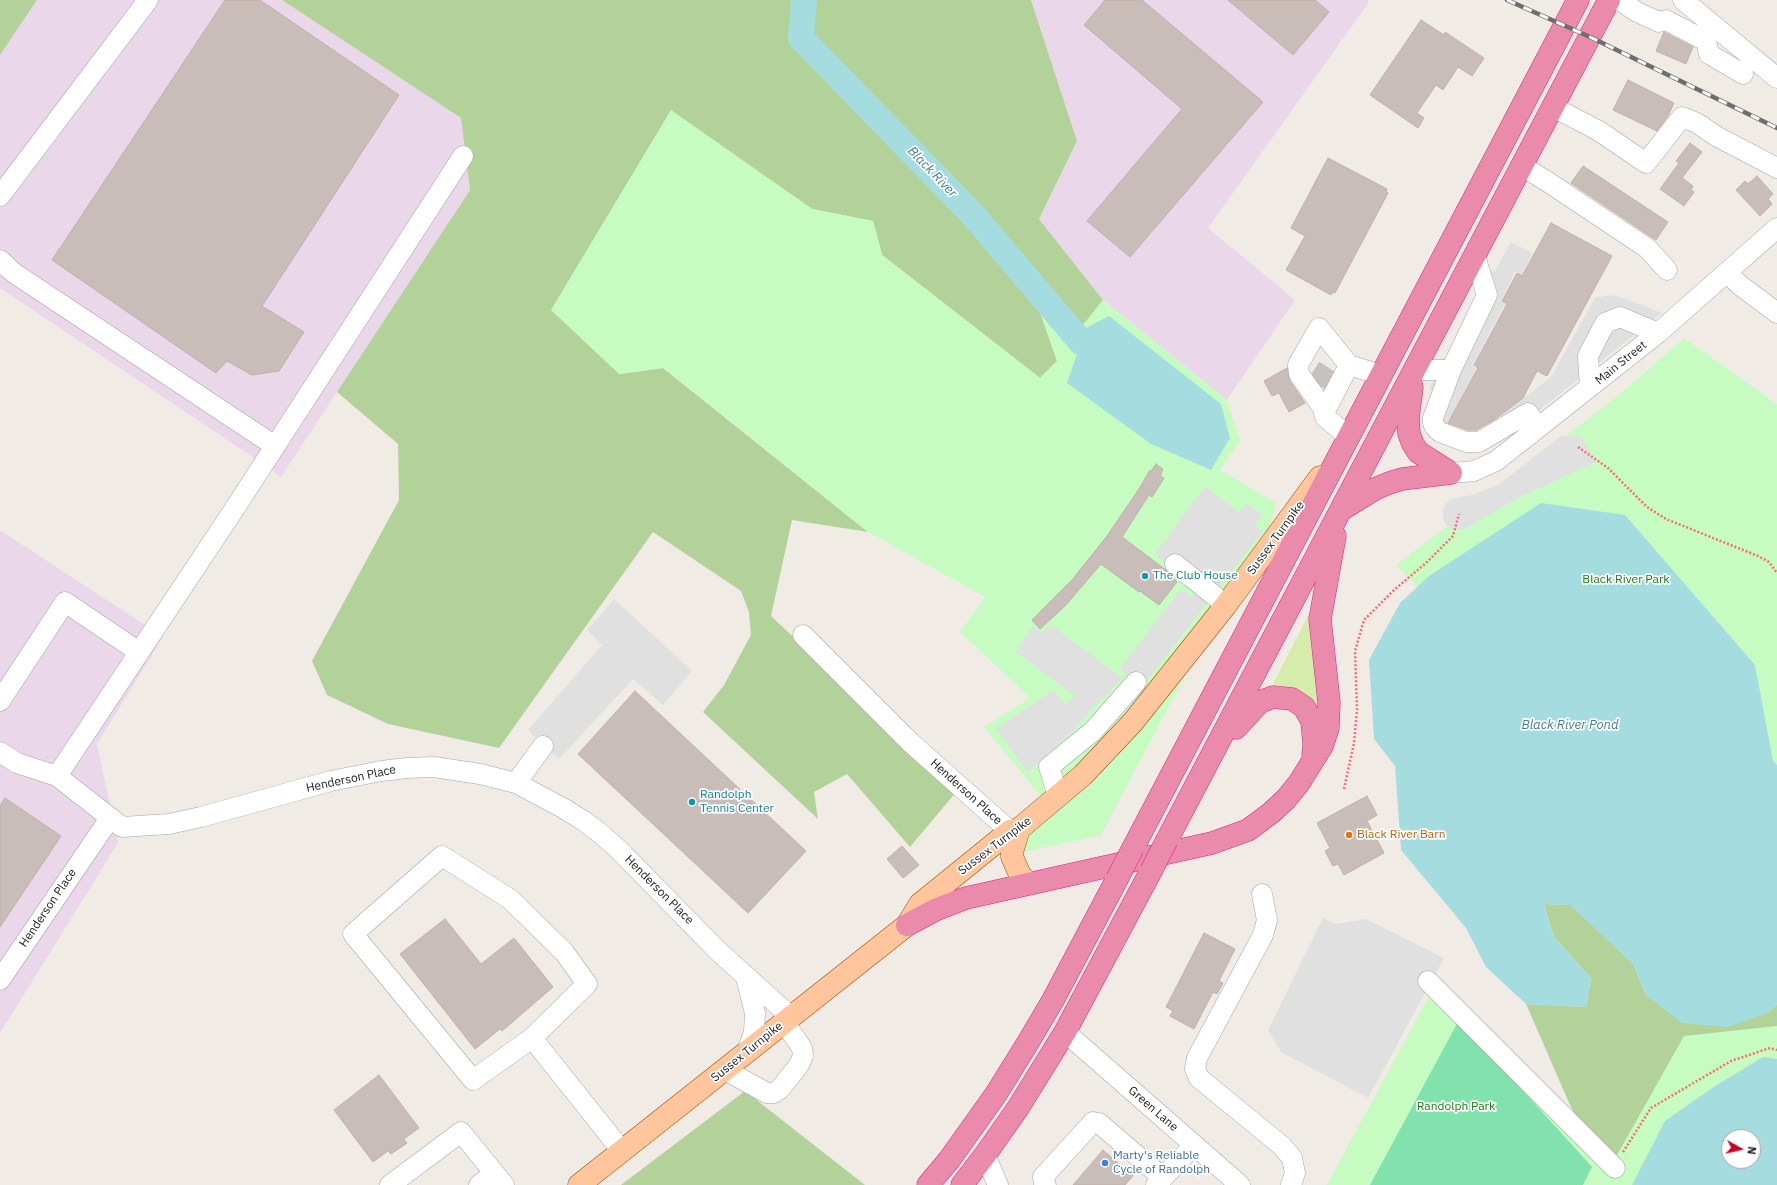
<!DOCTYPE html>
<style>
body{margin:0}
#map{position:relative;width:1777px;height:1185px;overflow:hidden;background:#f1ebe6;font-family:"IBM Plex Sans",sans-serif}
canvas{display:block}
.north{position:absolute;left:1721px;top:1129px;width:40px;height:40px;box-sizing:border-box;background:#fff;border:1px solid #a6a6a6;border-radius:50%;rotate:98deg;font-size:11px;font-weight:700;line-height:16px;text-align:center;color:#202020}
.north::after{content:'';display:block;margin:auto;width:14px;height:18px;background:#cf0021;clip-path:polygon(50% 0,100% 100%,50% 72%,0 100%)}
</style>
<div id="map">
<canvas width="1777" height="1185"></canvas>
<div class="north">N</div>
</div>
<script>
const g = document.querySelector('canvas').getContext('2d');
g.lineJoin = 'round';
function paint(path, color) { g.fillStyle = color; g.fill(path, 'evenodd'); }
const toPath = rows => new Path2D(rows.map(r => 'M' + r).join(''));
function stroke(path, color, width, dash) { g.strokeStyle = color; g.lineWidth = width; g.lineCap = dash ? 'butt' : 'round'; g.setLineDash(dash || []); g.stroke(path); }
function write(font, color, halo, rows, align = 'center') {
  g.font = font + ' "IBM Plex Sans",sans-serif'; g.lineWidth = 3.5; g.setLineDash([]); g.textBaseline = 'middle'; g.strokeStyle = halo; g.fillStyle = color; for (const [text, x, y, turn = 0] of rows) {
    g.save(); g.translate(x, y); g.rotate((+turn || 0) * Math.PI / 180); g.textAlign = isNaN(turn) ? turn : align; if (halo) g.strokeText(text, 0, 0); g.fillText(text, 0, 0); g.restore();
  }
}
const industrial = toPath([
 [37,0,282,0,461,118,470,190,281,477,263,464,0,288,0,55],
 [1031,0,1369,0,1367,5,1208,228,1295,300,1227,400,1103,300,1039,219,1077,141],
 [0,530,163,637,97,744,118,843,0,1033]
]);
const grass = toPath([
 [1313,606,1322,718,1291,689,1273,684]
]);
const forest = toPath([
 [0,0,37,0,0,55],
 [282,0,1031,0,1077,141,1039,219,1103,300,1080,329,1039,309,1057,361,1040,378,882,255,873,221,812,209,671,111,619,374,663,368,868,532,792,520,771,616,957,791,910,847,847,774,814,792,818,819,703,712,724,685,751,635,749,612,741,591,653,532,499,748,388,724,327,695,312,661,399,500,398,444,337,392,470,190,461,118],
 [1544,904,1571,905,1633,964,1646,995,1768,1013,1777,1004,1777,1059,1604,1170,1570,1105,1526,1004,1586,1007,1591,978,1554,937],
 [745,1091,865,1185,621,1185]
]);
const park = toPath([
 [671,110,812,209,873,221,882,255,1040,378,1057,361,1039,309,1080,329,1103,300,1227,400,1240,441,1220,470,1276,503,1268,534,1207,634,1101,835,983,861,1049,806,984,727,1030,698,960,632,985,597,868,532,664,368,619,374,551,310],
 [1684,338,1777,404,1777,945,1396,565,1618,396],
 [1438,979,1616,1157,1684,1036,1777,1026,1777,1185,1327,1185],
 [1729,1137,1753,1137,1753,1161,1729,1161]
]);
const pitch = toPath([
 [1459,1020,1592,1167,1583,1185,1370,1185]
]);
const parking = toPath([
 [1511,242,1532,253,1522,275,1515,271,1501,301,1505,304,1473,364,1476,371,1446,427,1427,420,1435,392,1429,389,1444,357,1450,357,1490,270,1494,271,1496,269],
 [1611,295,1627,299,1662,313,1498,443,1494,421,1551,377,1595,298],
 [1561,436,1581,436,1596,462,1518,498,1463,530,1452,529,1446,525,1443,518,1443,508,1449,500,1471,495,1498,485],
 [1205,486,1239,513,1247,503,1262,516,1255,526,1263,531,1142,687,1120,669,1180,590,1193,597,1192,588,1190,583,1155,554],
 [614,599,692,671,663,705,633,679,559,759,543,746,528,730,602,645,587,630,600,616],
 [1051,625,1122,678,1115,687,1088,713,1075,729,1028,772,996,729,1053,690,1065,704,1075,696,1016,652,1033,626,1041,633],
 [1323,918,1336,924,1366,919,1444,958,1368,1098,1281,1052,1268,1030]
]);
const water = toPath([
 [1109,316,1221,404,1230,438,1211,470,1151,444,1067,383,1086,328],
 [1541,503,1625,515,1755,665,1773,761,1777,765,1777,1004,1768,1013,1727,1027,1682,1023,1646,995,1633,964,1570,905,1544,904,1554,937,1591,978,1586,1007,1526,1004,1486,967,1466,928,1401,850,1395,766,1374,739,1369,660,1400,603,1429,576],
 [1763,1057,1777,1059,1777,1185,1632,1185,1665,1121,1712,1088],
 [1729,1137,1753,1137,1753,1161,1729,1161]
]);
const river = toPath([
 [804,0,801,38,974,216,1081,342]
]);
const building = toPath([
 [225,0,260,0,399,95,262,306,304,332,279,371,252,375,227,361,216,373,52,260,225,0],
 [1105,0,1142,0,1263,102,1130,257,1087,221,1182,109,1084,25,1105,0],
 [1228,0,1315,0,1329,12,1293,55,1228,0],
 [1421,20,1444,35,1445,32,1484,58,1472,76,1458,67,1443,90,1436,85,1417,113,1424,118,1418,128,1370,95,1421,20],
 [1664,32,1693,47,1686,64,1656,51,1664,32],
 [1628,80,1674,103,1668,116,1657,131,1613,110,1628,80],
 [1690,143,1702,152,1682,178,1693,186,1691,190,1694,192,1684,206,1660,189,1679,163,1676,161,1690,143],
 [1328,158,1387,189,1386,192,1388,193,1335,293,1333,292,1331,295,1286,270,1305,236,1291,228,1328,158],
 [1583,166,1668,222,1656,240,1571,183,1583,166],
 [1757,176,1773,194,1768,199,1772,204,1760,216,1736,190,1745,181,1748,184,1757,176],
 [1551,223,1612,256,1547,376,1537,371,1523,398,1494,420,1476,430,1468,430,1448,423,1478,368,1474,365,1507,304,1502,301,1517,273,1522,276,1551,223],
 [1287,368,1290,381,1305,403,1289,412,1279,393,1272,396,1264,381,1287,368],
 [1156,464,1163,469,1160,476,1164,478,1152,497,1149,495,1122,537,1166,570,1177,582,1159,605,1140,591,1139,592,1101,564,1065,606,1040,629,1032,620,1072,580,1107,536,1139,489,1150,470,1151,471,1156,464],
 [635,691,806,851,748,913,578,754,635,691],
 [1367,796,1377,815,1367,821,1384,853,1344,875,1338,864,1333,866,1325,851,1330,848,1317,823,1367,796],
 [5,798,61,836,0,927,0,806,5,798],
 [902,846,919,865,903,878,887,859,902,846],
 [445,919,481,964,514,938,553,987,502,1031,500,1029,475,1049,400,954,445,919],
 [1204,933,1235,949,1219,981,1223,983,1217,994,1213,992,1194,1029,1170,1016,1173,1011,1166,1007,1204,933],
 [379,1075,419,1128,404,1139,407,1143,391,1154,388,1151,373,1162,334,1110,379,1075],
 [1103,1150,1133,1176,1125,1185,1073,1185,1103,1150]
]);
const minorTunnel = toPath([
 [1317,384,1329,365]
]);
const path = toPath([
 [1578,447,1608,468,1647,507,1666,519,1758,556,1769,562,1777,573],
 [1344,789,1354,743,1357,710,1355,651,1364,620,1394,590,1426,563,1453,536,1459,514],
 [1623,1152,1651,1108,1731,1061,1770,1048,1777,1050]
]);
const minor = toPath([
 [1619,0,1637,12,1659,22,1666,20,1706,41,1709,54,1743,74],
 [1683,0,1777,78],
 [1553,107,1599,131,1646,163,1682,117,1697,123,1716,136,1777,168],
 [1522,166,1548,182,1647,248,1667,270],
 [0,196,148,0],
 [0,260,14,273,275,446],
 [1727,273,1741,286,1777,313],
 [1415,370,1451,370,1433,418,1433,423,1435,427,1440,432,1466,442,1479,442,1528,413,1538,428],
 [1451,370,1487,295,1475,256],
 [1590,387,1588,356,1605,323,1620,317,1658,333],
 [1324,413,1349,365],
 [1349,437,1325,417,1323,408,1299,374,1298,365,1319,328,1349,365,1381,375],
 [1451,473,1474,471,1496,461,1658,333,1777,228],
 [1175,564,1226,605],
 [803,635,910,742,1010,831],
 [0,701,65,602,139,652],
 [0,752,17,763,57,776,122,827,169,824,201,817,331,781,381,771,407,768,434,767,480,774,516,783,563,808,584,821,601,834,618,849,718,951,791,1017],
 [57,776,235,508,463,156],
 [516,783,543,746],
 [1058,796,1049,767,1093,731,1136,682],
 [1262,894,1267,920,1263,935,1197,1058,1195,1069,1199,1078,1282,1146,1292,1158,1295,1173,1291,1185],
 [746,977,755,1013,754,1032,747,1052],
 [0,980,110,818],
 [1428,981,1615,1168],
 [1065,1032,1240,1185],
 [532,1038,473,1080,353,934,442,856,510,899,564,952,587,984,532,1038,622,1151],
 [725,1070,767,1093,774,1093,780,1089,799,1065,803,1056,802,1048,784,1022],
 [985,1155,998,1185],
 [390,1185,461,1132,504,1185],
 [479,1185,494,1173],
 [1046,1185,1044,1183,1043,1177,1093,1122,1099,1123,1163,1178],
 [1156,1185,1194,1145]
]);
const major = toPath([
 [1019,829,1012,852,1012,857,1021,877,1030,883],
 [579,1185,907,925,920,904,1010,831,1019,829,1083,775,1133,722,1226,605,1320,477]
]);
const highway = toPath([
 [1412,387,1408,418,1409,434,1413,444,1418,452,1451,473],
 [1341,510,1375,489,1389,483,1402,479,1451,473],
 [1236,728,1260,702,1273,697,1292,699,1304,707,1312,721,1314,745,1313,755],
 [1167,840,1609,0],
 [1133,848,1578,0],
 [907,925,935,910,966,898,1212,843,1248,830,1271,813,1286,799,1299,783,1322,746,1328,728,1329,702,1320,619,1335,536],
 [928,1185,949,1160,996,1094,1027,1044,1053,1000,1117,879],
 [962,1185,985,1155,1018,1108,1065,1032,1151,871]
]);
const rail = toPath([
 [1507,0,1590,37,1777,128]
]);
const highwayBridge = toPath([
 [1151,871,1167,840],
 [1117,879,1133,848]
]);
const markers = [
 [1145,576,4,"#0f9aa8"],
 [692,802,4,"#0f9aa8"],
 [1349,835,4,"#e8710a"],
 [1105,1163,4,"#3f7fe0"]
];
const streetNames = [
 ["Main Street",1621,363,-39],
 ["Sussex Turnpike",1276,538,-54],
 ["Henderson Place",351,779,-12],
 ["Henderson Place",966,792,42],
 ["Sussex Turnpike",995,846,-37],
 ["Henderson Place",659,890,45],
 ["Henderson Place",48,908,-56],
 ["Sussex Turnpike",747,1052,-39],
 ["Green Lane",1153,1109,41]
];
const cultureNames = [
 ["The Club House",1153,576],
 ["Randolph",700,795],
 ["Tennis Center",700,809]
];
const parkNames = [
 ["Black River Park",1626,580],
 ["Randolph Park",1456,1107]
];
const foodNames = [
 ["Black River Barn",1357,835]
];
const shopNames = [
 ["Marty's Reliable",1113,1156],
 ["Cycle of Randolph",1113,1170]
];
const waterNames = [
 ["Black River",932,172,46],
 ["Black River Pond",1570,725]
];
paint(industrial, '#ead7ea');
paint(grass, '#d5ecaa');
paint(forest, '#b3d299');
paint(park, '#c6fcc2');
paint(pitch, '#81e2ad');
paint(parking, '#e0e0e0');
paint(water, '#a5dce0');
stroke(river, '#a5dce0', 26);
paint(building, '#c9bdb9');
stroke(building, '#c3afa7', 1);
stroke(minorTunnel, '#c7c2be', 20, [20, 10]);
stroke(minor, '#a4a4a4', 21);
stroke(major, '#9b4f00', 23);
stroke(highway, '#e21f81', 23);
stroke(path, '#ff6871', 2.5, [2, 2]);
stroke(minor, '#fff', 20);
stroke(major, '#ffc59c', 22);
stroke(highway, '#eb8bac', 22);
stroke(rail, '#6e6e6e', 4.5);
stroke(rail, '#fff', 3, [9]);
stroke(highwayBridge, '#e21f81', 23, []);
stroke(highwayBridge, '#eb8bac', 22);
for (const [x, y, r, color] of markers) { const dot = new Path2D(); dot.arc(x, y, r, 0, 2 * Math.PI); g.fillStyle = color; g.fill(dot); stroke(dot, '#fff', 1.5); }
write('12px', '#202020', '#fff', streetNames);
write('12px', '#0d838f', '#fff', cultureNames, 'left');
write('12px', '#118407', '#fff', parkNames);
write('12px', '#c56008', '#fff', foodNames, 'left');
write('12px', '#366cbe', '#fff', shopNames, 'left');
write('italic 13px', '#3f7c9c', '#fff', waterNames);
</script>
